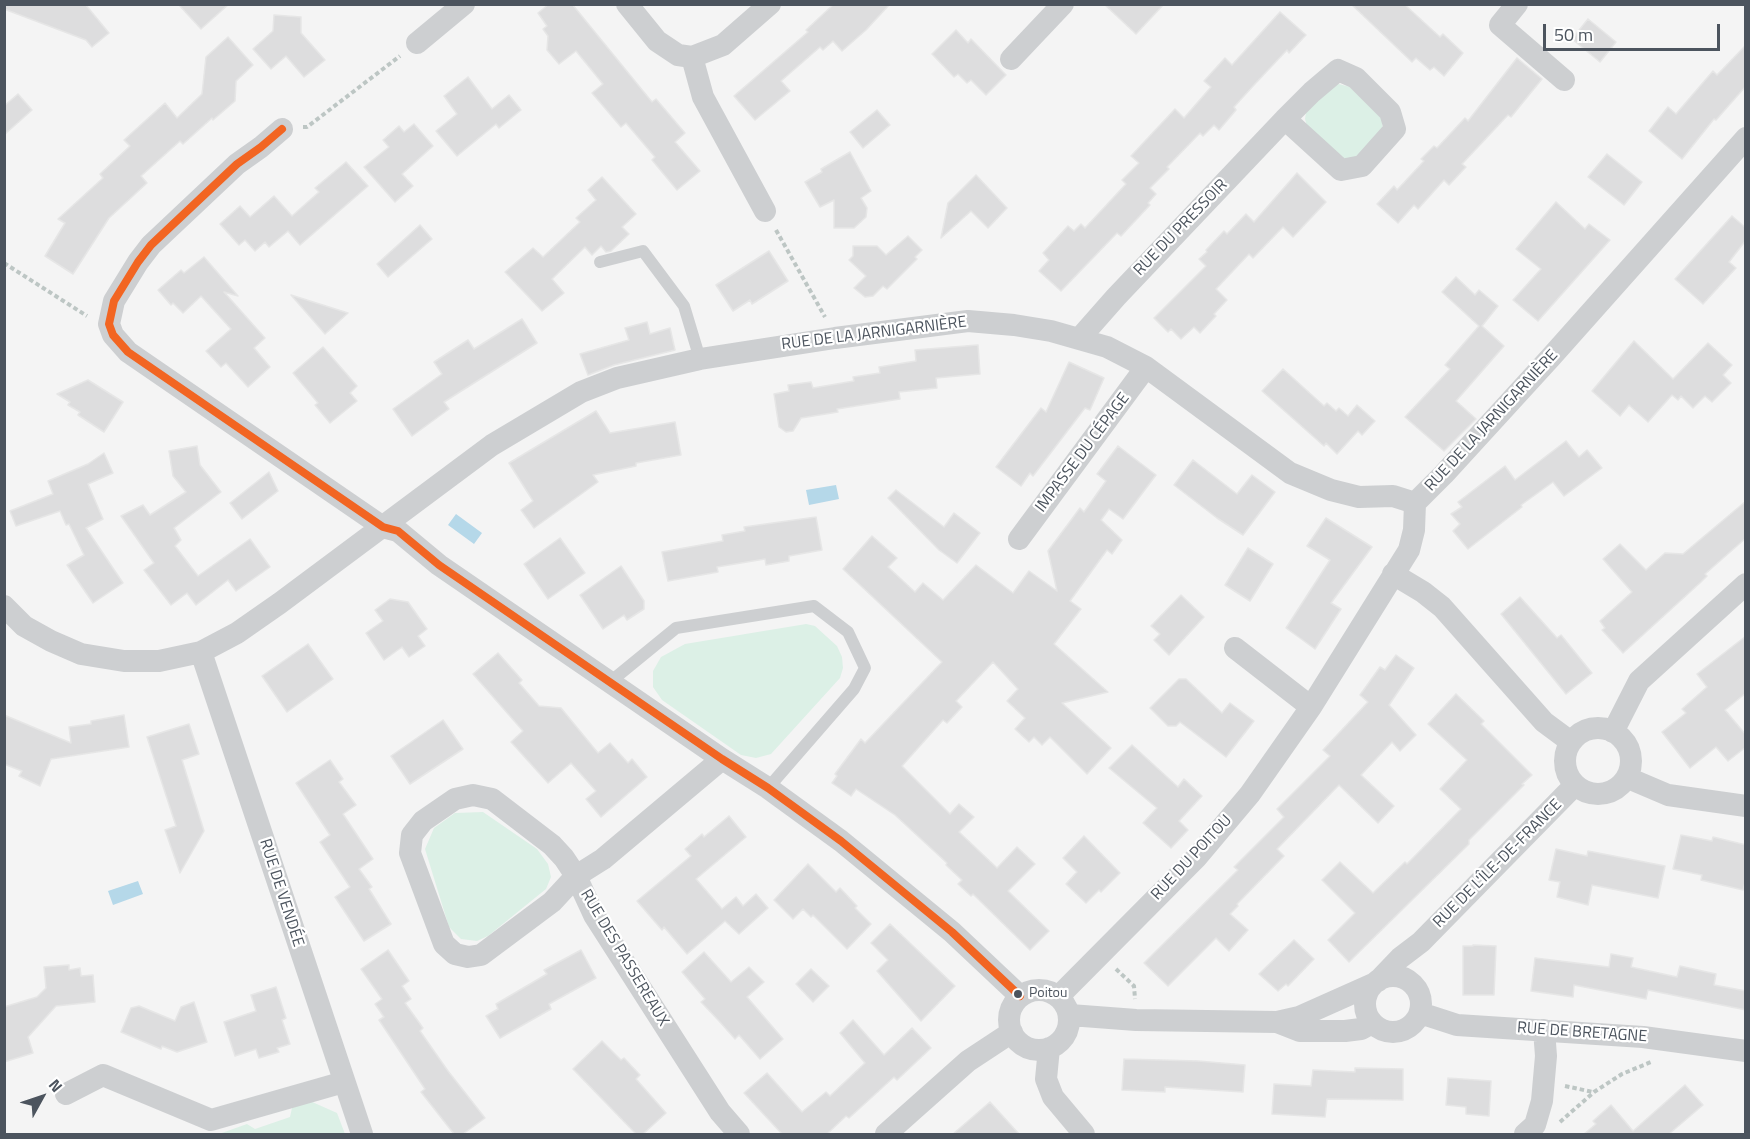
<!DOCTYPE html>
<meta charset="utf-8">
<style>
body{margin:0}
#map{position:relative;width:1750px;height:1139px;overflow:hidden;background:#f4f4f4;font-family:"Titillium Web",sans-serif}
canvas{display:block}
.frame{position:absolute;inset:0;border:6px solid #4c545e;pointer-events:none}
.north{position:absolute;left:12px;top:1067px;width:60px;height:60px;-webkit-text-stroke:4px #fff;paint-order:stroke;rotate:50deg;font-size:16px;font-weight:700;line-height:24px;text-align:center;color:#4c545e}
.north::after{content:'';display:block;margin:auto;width:21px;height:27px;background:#4c545e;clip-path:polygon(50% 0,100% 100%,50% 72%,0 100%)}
.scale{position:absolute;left:1543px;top:24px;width:177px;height:27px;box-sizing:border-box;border:3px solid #4c545e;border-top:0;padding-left:8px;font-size:18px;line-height:21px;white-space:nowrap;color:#4c545e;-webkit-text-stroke:4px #fff;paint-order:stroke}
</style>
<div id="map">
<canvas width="1750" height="1139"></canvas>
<div class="frame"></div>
<div class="north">N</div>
<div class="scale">50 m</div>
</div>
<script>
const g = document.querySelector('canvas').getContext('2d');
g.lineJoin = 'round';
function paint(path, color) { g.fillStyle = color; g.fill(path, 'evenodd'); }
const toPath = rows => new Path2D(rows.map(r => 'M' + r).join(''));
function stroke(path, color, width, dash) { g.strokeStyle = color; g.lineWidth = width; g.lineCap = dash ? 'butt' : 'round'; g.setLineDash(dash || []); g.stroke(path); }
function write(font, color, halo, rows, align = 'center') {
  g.font = font + ' "Titillium Web",sans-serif'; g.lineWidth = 4.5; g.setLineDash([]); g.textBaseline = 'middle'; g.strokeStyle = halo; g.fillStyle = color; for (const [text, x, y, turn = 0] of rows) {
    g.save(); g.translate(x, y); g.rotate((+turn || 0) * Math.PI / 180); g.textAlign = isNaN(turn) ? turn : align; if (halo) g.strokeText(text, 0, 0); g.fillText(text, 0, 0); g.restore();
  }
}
const green = toPath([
 [1339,84,1350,87,1381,116,1383,128,1359,156,1345,159,1307,126,1305,119,1306,113,1333,85],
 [806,624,815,626,837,646,842,657,843,668,840,678,771,754,756,758,741,755,662,700,653,687,653,671,661,657,685,644],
 [483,812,537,849,548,864,551,877,546,889,488,936,477,941,461,939,449,927,425,849,434,828,455,813],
 [310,1101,337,1113,345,1134,219,1134,247,1124,255,1129,290,1117,292,1108]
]);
const water = toPath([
 [836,485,839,499,809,505,806,490],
 [456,514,482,533,474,544,448,525],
 [138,881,143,894,113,905,108,891]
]);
const building = toPath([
 [4,4,85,4,109,33,92,47,86,40,4,9,4,4],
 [178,4,229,4,201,29,178,4],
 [549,4,572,4,652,102,656,99,685,133,675,142,700,171,677,190,652,160,655,157,626,123,621,127,592,93,603,84,576,51,559,64,547,50,548,36,543,29,547,26,538,13,549,4],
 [834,4,890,4,866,30,842,51,833,41,823,50,820,47,781,81,790,91,755,120,734,96,808,32,806,30,834,4],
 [1104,4,1164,4,1136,34,1104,4],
 [1351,4,1404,4,1440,37,1443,34,1463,53,1444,76,1434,67,1430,70,1416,58,1412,62,1351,4],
 [1280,12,1306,35,1289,53,1287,50,1254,85,1234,107,1236,110,1219,130,1214,125,1203,136,1200,133,1167,167,1169,169,1150,188,1156,194,1148,203,1150,205,1121,236,1117,233,1061,291,1039,271,1049,260,1043,253,1068,226,1074,231,1081,224,1085,228,1126,184,1122,180,1139,163,1131,156,1175,109,1184,118,1211,87,1204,81,1225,58,1232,65,1280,12],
 [274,15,301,17,301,33,325,60,304,77,286,56,271,69,253,49,273,31,274,15],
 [1588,19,1616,42,1600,62,1572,39,1588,19],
 [956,30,968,43,971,39,1006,75,986,95,971,80,967,83,958,74,954,77,932,54,956,30],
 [228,37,253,65,236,81,235,101,213,120,212,118,183,144,180,141,141,176,147,183,109,218,73,274,45,256,65,223,58,219,103,178,100,174,130,146,124,140,165,103,177,118,202,94,206,57,228,37],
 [1746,45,1746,86,1716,120,1714,119,1682,159,1649,131,1668,107,1676,114,1713,71,1717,75,1746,45],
 [1517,58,1542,79,1511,117,1508,115,1462,164,1466,167,1449,185,1444,180,1418,209,1414,205,1398,223,1377,204,1394,186,1397,190,1424,161,1421,159,1434,146,1437,148,1465,118,1468,121,1517,58],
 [468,77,492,109,509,95,521,110,499,128,496,124,457,156,436,131,457,114,444,96,468,77],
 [18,94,32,110,4,135,4,106,18,94],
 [877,110,890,125,863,148,850,132,877,110],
 [414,124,433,146,402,174,413,186,395,202,364,167,389,147,383,140,399,126,404,132,414,124],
 [850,152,871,191,861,198,867,208,866,217,854,228,834,228,834,200,820,207,805,182,822,172,821,169,850,152],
 [1607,154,1642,182,1624,205,1588,177,1607,154],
 [346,162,368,186,300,245,288,231,269,247,265,242,255,251,245,240,239,245,220,224,240,206,250,217,274,196,292,216,319,192,315,188,346,162],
 [1297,173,1326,202,1293,237,1283,227,1253,258,1249,254,1216,289,1227,300,1214,314,1216,316,1200,333,1194,327,1181,339,1171,329,1168,332,1154,318,1206,266,1199,259,1207,252,1206,250,1224,231,1227,234,1246,214,1254,222,1297,173],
 [976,175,1007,208,988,228,971,211,941,238,948,203,976,175],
 [602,177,636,214,622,227,629,234,611,251,606,252,601,246,592,255,585,247,552,279,564,293,542,311,505,272,533,248,543,257,580,222,576,218,596,200,588,190,602,177],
 [1556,202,1585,229,1589,224,1610,240,1538,321,1513,300,1541,269,1516,249,1556,202],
 [1732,216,1746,228,1746,240,1729,262,1736,268,1703,304,1675,279,1732,216],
 [420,225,432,239,388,277,377,264,420,225],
 [908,236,922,250,915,257,917,259,887,289,883,286,873,296,865,297,854,288,866,276,849,260,853,256,853,246,877,246,886,255,908,236],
 [769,251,788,281,752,304,750,300,733,311,716,285,769,251],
 [204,257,238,296,224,292,265,338,254,348,270,367,248,387,226,363,221,367,206,351,231,329,201,296,183,313,173,303,171,305,158,290,181,270,184,273,204,257],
 [1456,277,1475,295,1479,290,1498,306,1482,326,1504,346,1456,401,1476,419,1444,451,1405,417,1450,369,1445,365,1479,326,1442,292,1456,277],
 [291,295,348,313,325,334,291,295],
 [522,319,537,343,444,402,449,409,412,436,393,409,442,374,434,362,468,340,474,349,522,319],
 [647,322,650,334,670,328,675,350,614,365,588,375,580,354,629,340,625,328,647,322],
 [1634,341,1673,379,1708,343,1732,365,1723,375,1731,383,1712,402,1705,396,1693,408,1681,396,1678,400,1672,395,1648,422,1629,405,1620,416,1592,391,1634,341],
 [978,345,980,374,936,378,937,388,899,392,900,399,837,409,838,412,801,418,793,431,786,432,779,427,774,394,789,391,788,385,811,382,813,388,854,381,853,377,880,373,879,367,916,361,915,350,978,345],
 [323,347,357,386,350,393,357,401,330,423,315,405,318,403,293,373,323,347],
 [1069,362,1104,378,1090,410,1085,408,1033,476,1030,473,1021,486,996,467,1041,408,1046,412,1069,362],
 [1283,369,1324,406,1327,403,1336,411,1339,408,1348,416,1357,405,1375,421,1362,435,1358,431,1337,454,1326,443,1324,446,1262,391,1283,369],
 [88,380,123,402,104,432,78,415,80,412,68,405,70,402,57,394,88,380],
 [596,411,610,433,675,422,681,455,636,463,636,466,593,475,598,482,534,528,521,510,533,501,509,463,596,411],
 [1566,441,1579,457,1587,450,1602,468,1564,496,1553,482,1521,505,1522,507,1468,549,1453,531,1460,524,1451,514,1462,507,1458,502,1505,466,1515,480,1566,441],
 [197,446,200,465,221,492,174,528,181,540,175,546,198,576,250,539,270,567,236,591,228,580,196,605,187,593,171,605,144,570,154,563,121,516,143,505,150,515,186,492,173,476,169,451,197,446],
 [1118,446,1156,475,1123,519,1109,509,1101,520,1122,540,1112,554,1107,550,1070,601,1081,609,1054,644,1108,692,1062,703,1111,748,1087,774,1050,737,1042,745,1034,737,1029,742,1015,729,1025,718,1007,701,1018,689,993,662,956,701,962,707,947,723,943,720,902,766,950,814,959,804,974,817,959,832,997,868,1017,847,1035,864,1008,891,1049,931,1030,950,973,894,971,896,958,884,962,880,946,865,947,863,895,815,856,789,851,796,832,783,837,776,835,774,861,739,865,743,942,662,843,569,872,536,897,558,888,567,915,592,923,583,943,600,976,565,1013,593,1029,571,1057,591,1048,551,1080,508,1084,512,1106,481,1097,474,1118,446],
 [104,453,113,473,88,484,103,519,86,528,123,583,93,603,67,565,84,555,69,524,66,525,60,511,16,526,10,511,53,494,48,481,88,464,104,453],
 [1193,460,1237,494,1252,475,1275,492,1243,535,1217,518,1174,485,1193,460],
 [269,472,278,491,242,519,230,503,269,472],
 [896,490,944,527,954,513,980,533,957,563,939,550,888,498,896,490],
 [1746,501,1746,538,1705,574,1707,576,1701,582,1623,653,1602,630,1605,628,1600,621,1632,592,1603,559,1620,544,1646,570,1665,553,1683,554,1746,501],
 [816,517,822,550,789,556,789,561,766,565,765,559,717,567,718,572,668,581,662,552,723,541,722,535,745,531,744,527,816,517],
 [1326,518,1372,547,1331,603,1341,609,1315,649,1286,628,1330,560,1307,546,1326,518],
 [560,538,585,573,548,599,524,564,560,538],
 [1248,548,1273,564,1250,601,1225,585,1248,548],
 [621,566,644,601,644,609,627,620,624,615,603,629,580,595,621,566],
 [1181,595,1204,617,1169,655,1154,640,1160,634,1151,626,1181,595],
 [1520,597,1557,638,1561,635,1592,673,1566,694,1501,614,1520,597],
 [390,599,408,602,427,629,418,636,425,646,409,657,402,647,384,660,366,633,383,621,375,610,390,599],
 [1746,636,1746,693,1725,710,1746,735,1746,747,1728,761,1716,747,1690,768,1662,732,1686,713,1682,709,1707,687,1697,674,1746,636],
 [308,644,333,679,287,712,262,676,308,644],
 [498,653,522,680,519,683,539,706,561,708,598,753,610,743,628,763,632,759,647,777,601,817,586,799,596,791,571,763,548,783,511,742,523,731,473,674,498,653],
 [1396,655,1414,668,1389,705,1416,735,1400,751,1392,742,1361,775,1394,806,1378,823,1339,785,1277,849,1284,856,1237,904,1238,906,1230,914,1248,930,1229,951,1216,938,1168,986,1144,963,1238,870,1234,867,1284,817,1277,809,1330,756,1323,750,1368,702,1360,695,1380,667,1385,670,1396,655],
 [1179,679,1186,679,1222,713,1230,703,1254,721,1226,757,1180,722,1176,726,1168,726,1150,708,1179,679],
 [1456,694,1484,721,1481,724,1532,775,1522,784,1524,785,1469,840,1469,844,1349,962,1328,940,1355,913,1322,880,1340,862,1373,893,1405,862,1407,864,1461,809,1440,789,1467,760,1428,724,1456,694],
 [4,715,71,743,69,727,91,724,91,721,124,715,129,747,51,759,40,786,19,776,22,771,4,764,4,715],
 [443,720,463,749,410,784,391,756,443,720],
 [189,724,199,754,182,760,204,831,180,873,165,830,176,826,147,737,189,724],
 [1132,745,1178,787,1184,779,1202,796,1179,821,1188,830,1171,848,1143,823,1157,808,1109,768,1132,745],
 [330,760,343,779,339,782,356,805,343,814,373,859,359,869,372,887,369,889,391,924,364,941,335,897,350,887,320,842,330,835,296,783,330,760],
 [729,816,746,837,696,879,722,909,736,897,743,906,756,894,768,908,739,934,725,921,687,954,664,927,662,930,637,901,691,856,685,849,702,834,704,837,729,816],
 [1681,835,1712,841,1713,837,1746,845,1746,879,1743,890,1701,880,1702,875,1673,869,1681,835],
 [1084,836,1120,873,1101,892,1099,890,1086,903,1066,884,1077,872,1063,858,1084,836],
 [1556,849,1587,856,1588,851,1665,866,1658,898,1592,885,1588,905,1557,897,1560,882,1549,880,1556,849],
 [808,864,836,892,840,888,857,906,855,908,871,924,847,949,813,915,811,917,803,909,793,919,774,900,808,864],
 [890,924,955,986,921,1021,877,971,888,960,871,943,890,924],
 [1294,940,1314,959,1288,986,1286,984,1278,991,1259,974,1294,940],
 [1473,945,1496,946,1494,995,1463,995,1463,946,1473,946,1473,945],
 [388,950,409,981,402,986,411,999,405,1003,423,1028,420,1031,448,1071,485,1118,463,1134,454,1134,421,1092,425,1089,379,1020,384,1017,375,1004,382,999,361,969,388,950],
 [581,950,596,978,549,1004,551,1009,500,1038,486,1016,498,1009,496,1004,547,974,544,970,581,950],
 [704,952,731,982,749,967,764,982,747,997,783,1039,760,1059,739,1035,735,1039,719,1021,701,1002,705,999,682,972,704,952],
 [1611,954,1633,958,1631,967,1677,977,1680,966,1716,974,1714,985,1746,991,1746,1010,1648,990,1646,999,1574,985,1573,997,1531,991,1535,958,1609,967,1611,954],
 [69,965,69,970,80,968,81,976,93,975,95,1002,56,1006,28,1037,33,1053,4,1062,4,1007,37,997,46,988,44,967,69,965],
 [811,969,829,986,813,1002,796,984,811,969],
 [276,987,286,1018,282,1020,290,1044,277,1048,279,1052,259,1058,256,1049,235,1056,224,1022,256,1011,251,995,276,987],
 [194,1002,207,1042,177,1052,162,1046,161,1049,121,1032,131,1008,139,1006,175,1021,181,1007,194,1002],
 [853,1020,884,1055,912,1028,931,1048,897,1080,894,1077,849,1118,846,1116,827,1134,782,1134,744,1093,767,1073,802,1112,826,1092,830,1096,865,1063,840,1033,853,1020],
 [602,1041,621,1060,624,1058,640,1075,636,1079,666,1113,643,1134,636,1134,573,1069,602,1041],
 [1124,1059,1198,1061,1245,1065,1243,1092,1165,1087,1165,1092,1122,1090,1124,1059],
 [1355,1068,1403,1069,1403,1100,1327,1099,1325,1117,1272,1114,1274,1084,1311,1086,1313,1070,1355,1072,1355,1068],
 [1448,1078,1491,1081,1489,1116,1466,1114,1466,1107,1446,1105,1448,1078],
 [1685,1085,1703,1105,1669,1134,1584,1134,1596,1124,1593,1121,1611,1105,1633,1131,1685,1085],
 [990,1102,1019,1134,953,1134,990,1102]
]);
const path = toPath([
 [303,127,307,127,400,56],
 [776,230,825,317],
 [4,263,87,316],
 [1116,969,1134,986,1135,999],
 [1565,1086,1593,1092],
 [1560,1122,1594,1092,1622,1074,1651,1062]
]);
const lane = toPath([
 [600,262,643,251,684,306,700,359],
 [610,682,676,628,814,606,848,632,865,668,854,689,768,788]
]);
const street = toPath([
 [627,4,657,41,678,55,692,57,723,45,770,4],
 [1517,4,1500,25,1564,80],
 [417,43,464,4],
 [692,57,703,97,765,211],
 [1011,59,1063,4],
 [282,129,261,147,237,164,151,245,138,262,114,301,109,324,113,335,128,352,383,527,398,531,439,565,722,759,768,788,841,841,952,932,1020,996],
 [1079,339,1116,297,1285,119,1312,92,1338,70,1356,78,1390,112,1395,129,1362,166,1341,170,1285,119],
 [1415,503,1444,474,1551,357,1746,138],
 [1019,539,1146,367],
 [1393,574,1423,592,1442,607,1544,722,1571,742],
 [4,606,24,626,51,641,81,654,124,661,159,661,201,652,237,633,280,603,492,445,581,392,617,378,700,359,835,338,968,321,1014,325,1051,331,1107,347,1146,367,1290,473,1331,490,1359,497,1393,496,1415,503],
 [1235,648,1311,707],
 [201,652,362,1134],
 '1565 761a33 33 0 1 1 66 0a33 33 0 1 1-66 0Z',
 [1613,732,1639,681,1746,584],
 [722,759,603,859,576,876,552,902,481,955,468,957,455,954,444,944,410,853,412,835,423,821,455,799,473,795,492,799,552,845,564,858,576,876,594,915,720,1112,739,1134],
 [1628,778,1668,795,1746,806],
 '1365 1004a28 28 0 1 1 56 0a28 28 0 1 1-56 0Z',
 [1378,981,1400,958,1421,942,1575,785],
 '1009 1020a30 30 0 1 1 60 0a30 30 0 1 1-60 0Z',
 [1059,996,1197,857,1250,794,1311,707,1409,550,1414,530,1415,503],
 [1420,1013,1457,1025,1643,1037,1746,1051],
 [1070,1015,1136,1020,1277,1022,1299,1017,1373,984],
 [1277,1022,1300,1031,1345,1031,1361,1029,1372,1023],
 [1049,1048,1046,1079,1053,1097,1084,1134],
 [66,1094,103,1075,211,1120,344,1082],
 [886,1134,968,1061,1012,1032],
 [1525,1134,1535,1125,1542,1101,1546,1056,1544,1030]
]);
const bus1 = toPath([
 [282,129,261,147,237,164,151,245,138,262,114,301,109,324,113,335,128,352,383,527,398,531,439,565,722,759,768,788,841,841,952,932,1020,996]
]);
const markers = [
 [1018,994,5,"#4c545e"]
];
const busNames = [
 ["Poitou",1029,994]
];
const streetNames = [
 ["RUE DU PRESSOIR",1181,228,-46],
 ["RUE DE LA JARNIGARNIÈRE",874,334,-7],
 ["RUE DE LA JARNIGARNIÈRE",1492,421,-47],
 ["IMPASSE DU CÉPAGE",1083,453,-53],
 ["RUE DU POITOU",1192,858,-47],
 ["RUE DE L'ÎLE-DE-FRANCE",1498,864,-45],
 ["RUE DE VENDÉE",281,893,72],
 ["RUE DES PASSEREAUX",624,958,59],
 ["RUE DE BRETAGNE",1582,1033,4]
];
paint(green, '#dcf0e6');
paint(water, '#b5d8e9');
paint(building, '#ddddde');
stroke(building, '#e6e6e6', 1.5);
stroke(path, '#bdc6c4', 4, [4.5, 3]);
stroke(lane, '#cdcfd1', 12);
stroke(street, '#cdcfd1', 22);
stroke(bus1, '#f26522', 8);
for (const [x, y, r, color] of markers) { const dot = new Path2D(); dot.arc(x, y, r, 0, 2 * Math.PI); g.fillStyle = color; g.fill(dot); stroke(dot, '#fff', 2); }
write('14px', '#4c545e', '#fff', busNames, 'left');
write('16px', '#4c545e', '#fff', streetNames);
</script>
